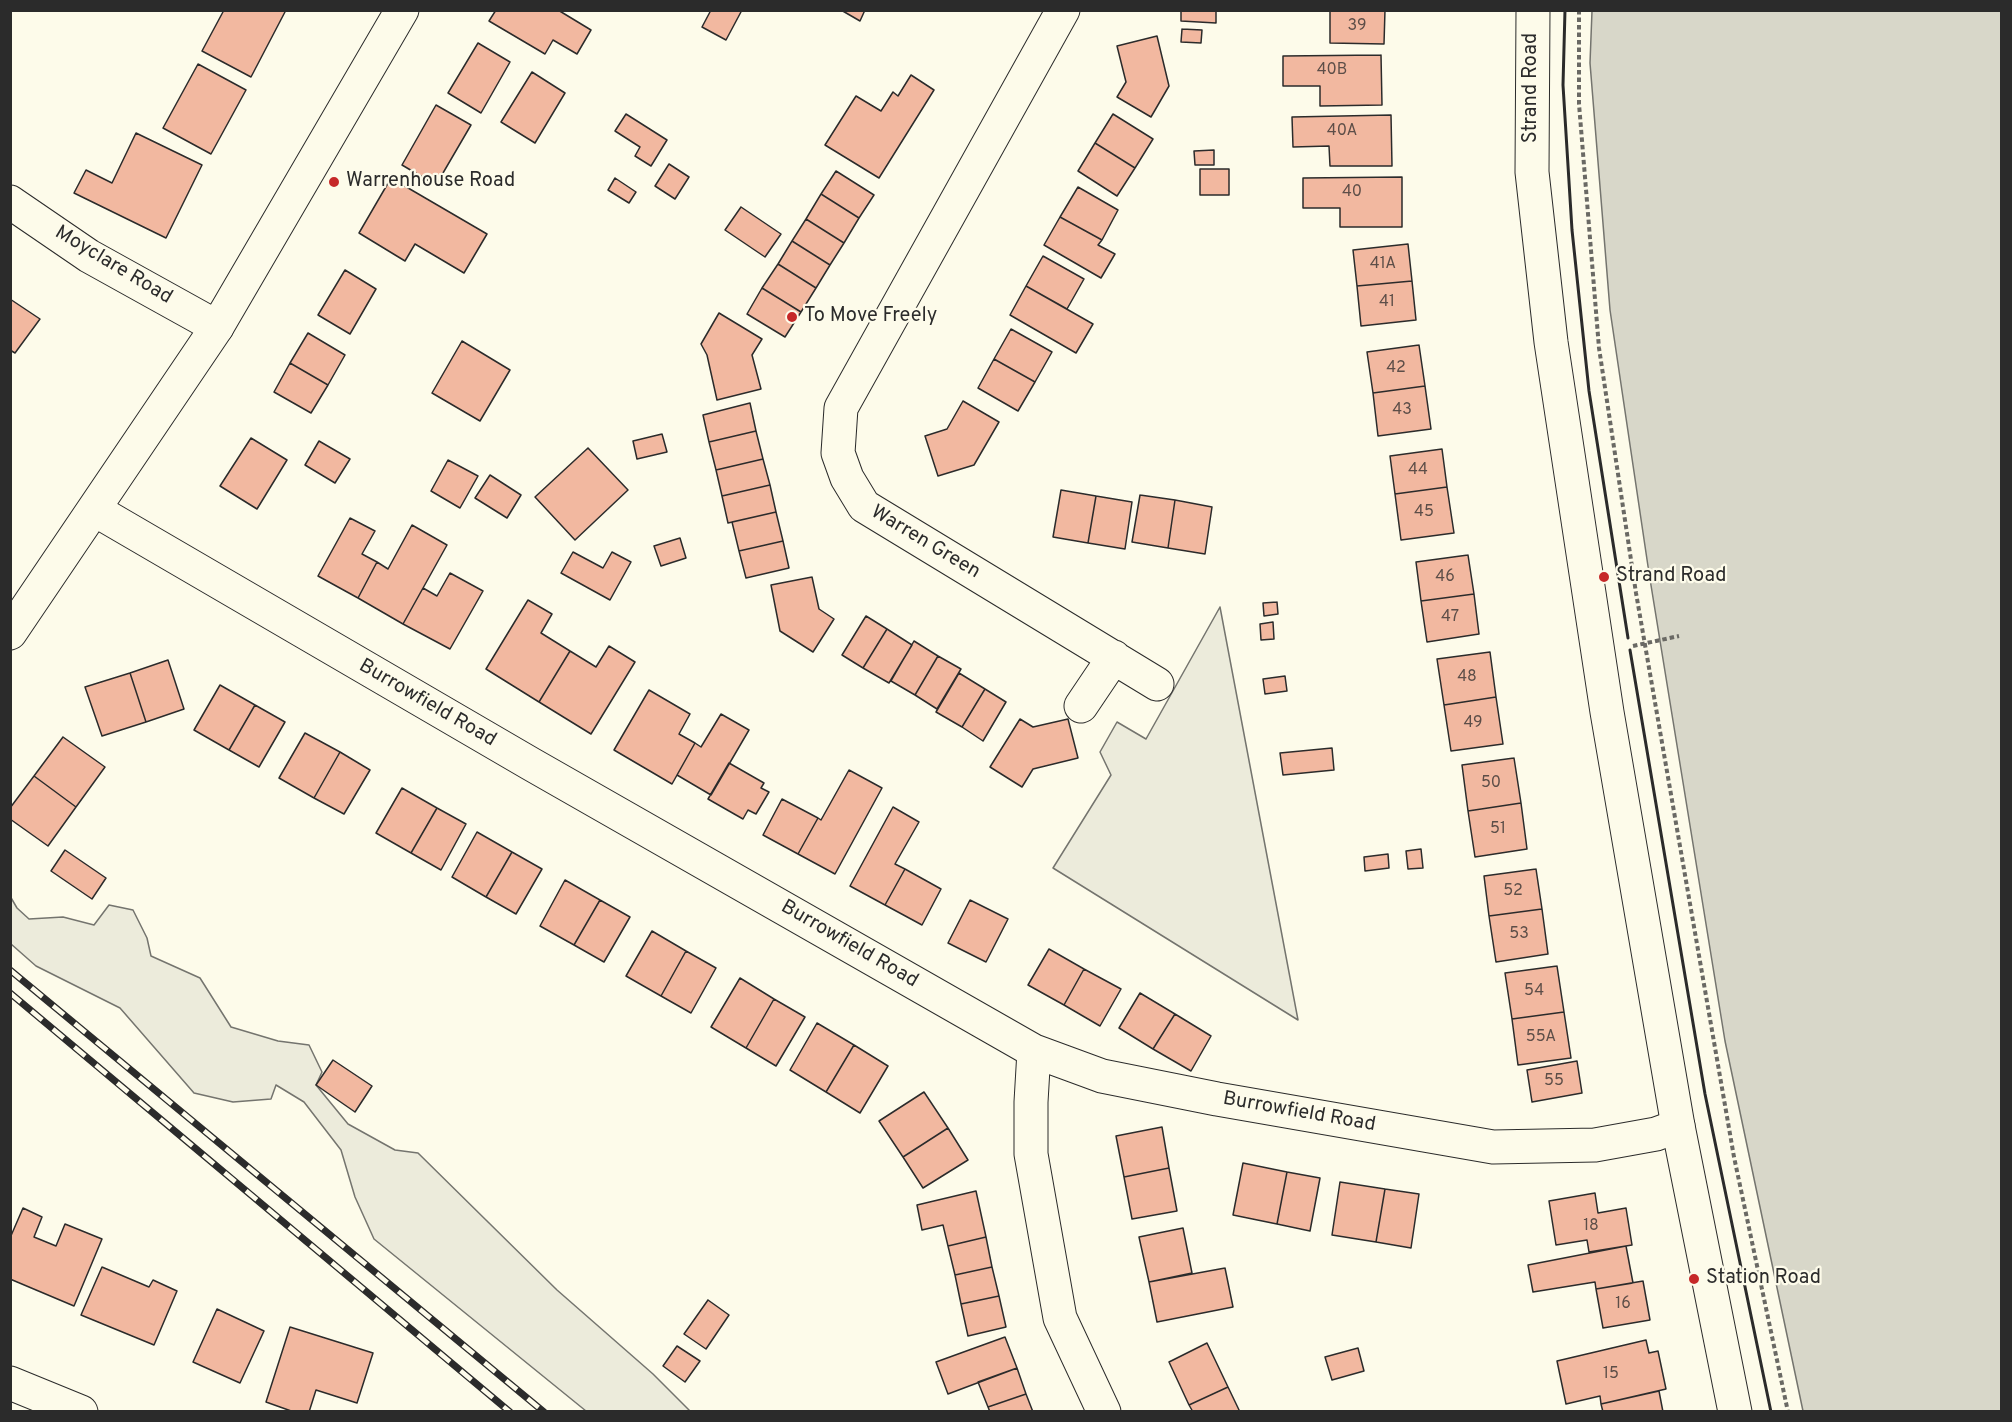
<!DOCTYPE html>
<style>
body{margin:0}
#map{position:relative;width:2012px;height:1422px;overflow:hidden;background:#fdfbea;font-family:Overpass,sans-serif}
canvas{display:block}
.frame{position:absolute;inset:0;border:12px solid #2b2b2b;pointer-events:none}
</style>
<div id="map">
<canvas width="2012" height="1422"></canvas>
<div class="frame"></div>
</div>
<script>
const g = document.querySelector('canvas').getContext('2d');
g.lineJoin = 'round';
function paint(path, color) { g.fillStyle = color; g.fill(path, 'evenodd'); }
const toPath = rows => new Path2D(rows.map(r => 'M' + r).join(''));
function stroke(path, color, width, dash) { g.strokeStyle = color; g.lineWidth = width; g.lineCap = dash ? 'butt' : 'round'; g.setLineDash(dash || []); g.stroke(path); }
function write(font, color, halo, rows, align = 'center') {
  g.font = font + ' Overpass,sans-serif'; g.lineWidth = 4.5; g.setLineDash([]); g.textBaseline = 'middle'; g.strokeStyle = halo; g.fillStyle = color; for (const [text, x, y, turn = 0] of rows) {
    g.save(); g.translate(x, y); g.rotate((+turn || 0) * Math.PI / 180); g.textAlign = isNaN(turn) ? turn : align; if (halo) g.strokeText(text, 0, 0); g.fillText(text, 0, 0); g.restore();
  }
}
const green = toPath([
 [1220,607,1298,1020,1053,868,1111,775,1100,752,1117,722,1146,739,1220,607],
 [10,896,17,908,29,919,63,917,94,925,109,905,133,910,147,938,151,956,200,978,231,1027,278,1041,309,1045,322,1072,316,1085,348,1124,395,1150,418,1153,557,1290,653,1374,690,1411,586,1411,374,1239,355,1197,341,1150,304,1102,276,1085,271,1099,233,1102,194,1093,120,1008,36,966,11,944,10,896]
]);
const water = toPath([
 [1592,11,2001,11,2001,1411,1803,1411,1725,1041,1649,573,1610,310,1590,63,1592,11]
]);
const building = toPath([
 [224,10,286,10,251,77,202,51,224,10],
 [496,10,558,10,591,30,577,54,553,40,545,54,489,21,496,10],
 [711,10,742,10,726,40,702,27,711,10],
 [841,10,865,10,860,21,841,10],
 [1181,10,1216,10,1216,23,1181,21,1181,10],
 [1330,10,1385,10,1384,44,1330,43,1330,10],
 [1182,29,1202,30,1201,43,1181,42,1182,29],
 [1157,36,1169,86,1151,117,1117,97,1126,82,1117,46,1157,36],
 [478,43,510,62,481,113,448,93,478,43],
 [1381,55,1382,105,1320,106,1320,86,1283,86,1283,56,1381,55],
 [198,64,246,90,211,154,163,128,198,64],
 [532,72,565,93,535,143,501,122,532,72],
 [911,75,934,90,879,178,825,145,856,96,881,111,893,92,898,96,911,75],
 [436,105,471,125,436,185,402,165,436,105],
 [626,114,667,140,651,166,635,156,640,147,615,131,626,114],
 [1113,114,1153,139,1135,168,1095,143,1113,114],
 [1391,115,1392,166,1330,166,1329,146,1293,147,1292,117,1391,115],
 [136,133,202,165,166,238,74,193,86,170,112,183,136,133],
 [1095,143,1135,168,1117,196,1078,171,1095,143],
 [1214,150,1214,165,1195,165,1194,151,1214,150],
 [669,164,689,177,675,199,655,186,669,164],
 [1200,169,1229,169,1229,195,1200,195,1200,169],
 [836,171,874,195,859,218,821,194,836,171],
 [1402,177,1402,227,1340,227,1340,208,1303,208,1303,178,1402,177],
 [391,178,487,234,464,273,415,244,405,261,359,233,391,178],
 [615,178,636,192,629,203,608,190,615,178],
 [1078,187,1118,210,1102,240,1060,217,1078,187],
 [821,194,859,218,844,243,806,219,821,194],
 [741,207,781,234,765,257,725,230,741,207],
 [1060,217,1102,240,1098,245,1115,254,1101,278,1044,245,1060,217],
 [806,219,844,243,830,265,792,241,806,219],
 [792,241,830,265,816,288,778,264,792,241],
 [1408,244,1412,281,1357,286,1353,250,1408,244],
 [1043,256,1084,279,1067,309,1026,286,1043,256],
 [778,264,816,288,801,312,762,288,778,264],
 [345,270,376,289,350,334,318,315,345,270],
 [1412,281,1416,320,1361,326,1357,286,1412,281],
 [1026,286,1093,324,1076,353,1010,315,1026,286],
 [762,288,801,312,785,337,747,314,762,288],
 [10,299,40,319,15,353,10,350,10,299],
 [719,313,762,339,752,355,761,389,717,400,707,355,701,344,719,313],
 [1011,329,1052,352,1035,382,994,359,1011,329],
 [308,333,345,355,328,385,290,363,308,333],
 [462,341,510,370,480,421,432,393,462,341],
 [1419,345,1425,386,1373,393,1367,352,1419,345],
 [994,359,1035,382,1018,411,978,388,994,359],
 [290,363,328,385,311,413,274,392,290,363],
 [1425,386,1431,429,1378,436,1373,393,1425,386],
 [963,401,999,422,974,465,938,476,925,436,947,429,963,401],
 [750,403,756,431,709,442,703,415,750,403],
 [756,431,763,459,716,470,709,442,756,431],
 [662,434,667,452,637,459,633,441,662,434],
 [251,438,287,460,257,509,220,486,251,438],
 [319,441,350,459,335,483,305,465,319,441],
 [588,448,628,490,575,540,535,497,588,448],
 [1442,449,1447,487,1395,494,1390,456,1442,449],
 [763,459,770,485,722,496,716,470,763,459],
 [448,460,478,476,460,508,431,491,448,460],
 [490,475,521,495,507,518,475,498,490,475],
 [770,485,776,512,728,523,722,496,770,485],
 [1447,487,1454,533,1401,540,1395,494,1447,487],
 [1061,490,1096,496,1088,543,1053,537,1061,490],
 [1140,495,1175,500,1168,548,1132,542,1140,495],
 [1096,496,1132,502,1125,549,1088,543,1096,496],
 [1175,500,1212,507,1205,554,1168,548,1175,500],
 [776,512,783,541,739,551,732,522,776,512],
 [350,518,375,531,362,554,377,562,358,598,318,576,350,518],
 [412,525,447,545,403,624,358,598,377,562,388,569,412,525],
 [680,538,686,558,661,566,654,546,680,538],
 [783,541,789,568,746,578,739,551,783,541],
 [573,552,603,568,612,552,631,562,610,600,561,573,573,552],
 [1468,555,1474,594,1421,601,1416,562,1468,555],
 [450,573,483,591,450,649,403,624,423,588,437,596,450,573],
 [812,577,819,609,834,619,813,652,780,631,771,585,812,577],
 [1474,594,1479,634,1427,642,1421,601,1474,594],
 [528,600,552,614,541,633,570,651,539,702,486,669,528,600],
 [1277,602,1278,614,1264,616,1263,603,1277,602],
 [866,616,887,629,863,668,842,655,866,616],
 [1273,622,1274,639,1261,640,1260,624,1273,622],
 [887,629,912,645,889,683,863,668,887,629],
 [914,641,938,656,915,695,891,681,914,641],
 [609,646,635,662,591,734,539,702,570,651,596,667,609,646],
 [1490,652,1496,697,1444,705,1437,659,1490,652],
 [938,656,961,669,937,709,915,695,938,656],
 [168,660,184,709,146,722,130,673,168,660],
 [130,673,146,722,102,736,85,687,130,673],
 [959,673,985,689,962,727,936,712,959,673],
 [1285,676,1287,691,1265,694,1263,679,1285,676],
 [220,685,255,705,229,750,194,730,220,685],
 [985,689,1006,702,983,741,962,727,985,689],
 [649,690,690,714,679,734,695,743,672,784,614,750,649,690],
 [1496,697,1503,744,1451,751,1444,705,1496,697],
 [255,705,285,722,259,767,229,750,255,705],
 [721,714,749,730,711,795,677,775,695,743,701,747,721,714],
 [1020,719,1033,727,1068,719,1078,758,1033,769,1022,787,990,767,1020,719],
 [305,733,340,752,314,798,279,778,305,733],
 [63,737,105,767,76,807,34,776,63,737],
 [1332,748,1334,770,1283,775,1280,753,1332,748],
 [340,752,370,770,344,814,314,798,340,752],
 [1514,758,1521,803,1468,811,1462,765,1514,758],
 [729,763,764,783,761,788,769,792,756,814,748,810,743,819,708,799,729,763],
 [849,770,882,788,835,874,798,854,818,818,821,820,849,770],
 [34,776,76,807,48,846,10,819,10,808,34,776],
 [402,788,437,808,411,853,376,833,402,788],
 [782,799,818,818,798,854,763,835,782,799],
 [1521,803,1527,849,1475,857,1468,811,1521,803],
 [893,807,919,822,895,864,905,869,885,905,850,886,893,807],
 [437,808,466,824,441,870,411,853,437,808],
 [477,832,512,852,486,897,452,877,477,832],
 [1421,849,1423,868,1408,869,1406,851,1421,849],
 [65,850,106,878,92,899,51,871,65,850],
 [512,852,542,869,516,914,486,897,512,852],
 [1388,854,1389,868,1365,871,1364,857,1388,854],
 [905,869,941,889,922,925,885,905,905,869],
 [1536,869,1542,909,1489,916,1484,876,1536,869],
 [565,880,600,900,574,945,540,926,565,880],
 [600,900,630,917,604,962,574,945,600,900],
 [970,900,1008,919,986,962,948,943,970,900],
 [1542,909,1548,954,1496,962,1489,916,1542,909],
 [652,931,686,951,661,996,626,976,652,931],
 [1049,949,1084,969,1064,1005,1028,985,1049,949],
 [686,951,716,968,691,1013,661,996,686,951],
 [1557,966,1564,1012,1512,1019,1505,973,1557,966],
 [1084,969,1121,989,1100,1026,1064,1005,1084,969],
 [740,978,774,999,746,1048,711,1027,740,978],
 [1140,993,1175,1014,1153,1049,1119,1028,1140,993],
 [774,999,805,1017,776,1066,746,1048,774,999],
 [1564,1012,1571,1058,1518,1065,1512,1019,1564,1012],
 [1175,1014,1211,1036,1191,1071,1153,1049,1175,1014],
 [817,1023,854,1045,826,1092,790,1070,817,1023],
 [854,1045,888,1066,860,1113,826,1092,854,1045],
 [333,1060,372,1086,355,1112,316,1085,333,1060],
 [1577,1061,1582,1093,1532,1102,1527,1070,1577,1061],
 [924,1092,948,1128,903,1157,879,1121,924,1092],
 [1162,1127,1169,1168,1124,1177,1116,1136,1162,1127],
 [948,1128,968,1160,923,1188,903,1157,948,1128],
 [1243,1163,1287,1172,1277,1224,1233,1215,1243,1163],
 [1169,1168,1177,1211,1132,1219,1124,1177,1169,1168],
 [1287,1172,1320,1178,1310,1231,1277,1224,1287,1172],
 [1340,1182,1385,1189,1376,1242,1332,1235,1340,1182],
 [1385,1189,1419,1194,1411,1248,1376,1242,1385,1189],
 [976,1191,986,1237,948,1246,943,1225,922,1230,917,1205,976,1191],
 [1595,1193,1598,1213,1626,1208,1632,1245,1589,1252,1587,1240,1556,1245,1549,1201,1595,1193],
 [23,1208,42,1217,34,1237,56,1246,65,1224,102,1239,74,1306,10,1279,10,1238,23,1208],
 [1183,1228,1192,1273,1149,1282,1139,1237,1183,1228],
 [986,1237,992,1267,955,1275,948,1246,986,1237],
 [1626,1246,1633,1283,1596,1289,1595,1282,1533,1292,1528,1265,1626,1246],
 [102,1267,149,1287,153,1280,177,1291,154,1345,81,1315,102,1267],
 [992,1267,999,1296,961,1304,955,1275,992,1267],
 [1225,1268,1233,1307,1157,1322,1149,1282,1225,1268],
 [1643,1281,1650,1320,1603,1328,1596,1289,1643,1281],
 [999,1296,1006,1327,968,1336,961,1304,999,1296],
 [708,1300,729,1315,706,1349,684,1334,708,1300],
 [217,1309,264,1331,240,1383,193,1362,217,1309],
 [290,1327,373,1353,357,1403,316,1390,309,1412,294,1412,266,1402,290,1327],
 [1005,1337,1017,1368,948,1394,936,1362,1005,1337],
 [1646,1340,1649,1353,1658,1351,1666,1389,1601,1404,1600,1396,1566,1404,1557,1361,1646,1340],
 [1207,1343,1228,1387,1189,1405,1169,1362,1207,1343],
 [677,1346,700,1361,685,1382,663,1366,677,1346],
 [1358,1348,1364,1371,1332,1380,1325,1357,1358,1348],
 [1017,1368,1026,1394,988,1407,978,1382,1017,1368],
 [1228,1387,1240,1412,1193,1412,1189,1405,1228,1387],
 [1659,1391,1663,1412,1603,1412,1601,1404,1659,1391],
 [1026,1394,1033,1412,990,1412,988,1407,1026,1394]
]);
const path = toPath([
 [1579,10,1579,104,1599,348,1636,593,1734,1157,1788,1412],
 [1633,646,1679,636]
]);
const street = toPath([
 [1063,10,841,408,838,453,847,478,864,506,1157,684],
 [10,202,89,256,217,327],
 [95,510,531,764,1034,1051,1102,1076,1217,1099,1493,1147,1595,1145,1656,1134,1678,1126],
 [1081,706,1114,657],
 [1034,1051,1031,1102,1031,1154,1060,1318,1104,1412],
 [10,1383,81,1412]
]);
const secondary = toPath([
 [1533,10,1532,172,1551,342,1607,712,1678,1126,1735,1412],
 [10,633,217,327,402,10]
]);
const rail = toPath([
 [10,970,544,1412],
 [10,993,510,1412]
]);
const wall = toPath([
 [1565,10,1563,85,1572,230,1589,391,1628,638],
 [1630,650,1705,1094,1771,1412]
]);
const markers = [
 [334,182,6,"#c62828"],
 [792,317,6,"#c62828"],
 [1604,577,6,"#c62828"],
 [1694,1279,6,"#c62828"]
];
const numberNames = [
 ["39",1357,27],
 ["40B",1332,71],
 ["40A",1342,132],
 ["40",1352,193],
 ["41A",1383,265],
 ["41",1387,303],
 ["42",1396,369],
 ["43",1402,411],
 ["44",1418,471],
 ["45",1424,513],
 ["46",1445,578],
 ["47",1450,618],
 ["48",1467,678],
 ["49",1473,724],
 ["50",1491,784],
 ["51",1498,830],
 ["52",1513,892],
 ["53",1519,935],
 ["54",1534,992],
 ["55A",1541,1038],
 ["55",1554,1082],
 ["18",1591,1227],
 ["16",1623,1305],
 ["15",1611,1375]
];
const streetNames = [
 ["Strand Road",1532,88,-90],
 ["Moyclare Road",113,266,31],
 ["Warren Green",925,543,31],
 ["Burrowfield Road",427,704,30],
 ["Burrowfield Road",849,945,30],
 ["Burrowfield Road",1299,1113,10]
];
const poiNames = [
 ["Warrenhouse Road",346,182],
 ["To Move Freely",804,317],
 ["Strand Road",1616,577],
 ["Station Road",1706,1279]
];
paint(green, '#ecebdb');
stroke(green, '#74746e', 1.5);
paint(water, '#d8d7c9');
stroke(water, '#74746e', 1.5);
paint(building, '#f2b8a0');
stroke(building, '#2b2b2b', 1.5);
stroke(street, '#2b2b2b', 35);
stroke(secondary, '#2b2b2b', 35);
stroke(path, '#6a6964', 4, [4.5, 3]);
stroke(street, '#fdfbea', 33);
stroke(secondary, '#fdfbea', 33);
stroke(rail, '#2b2b2b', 7);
stroke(rail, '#fdfbea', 4.5, [14]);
stroke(wall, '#2b2b2b', 3);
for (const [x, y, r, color] of markers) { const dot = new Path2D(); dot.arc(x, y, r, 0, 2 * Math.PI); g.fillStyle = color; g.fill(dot); stroke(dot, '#fdfbea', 2); }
write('16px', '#5d4e48', null, numberNames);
write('20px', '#2b2b2b', '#fdfbea', streetNames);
write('20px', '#2b2b2b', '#fdfbea', poiNames, 'left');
</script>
